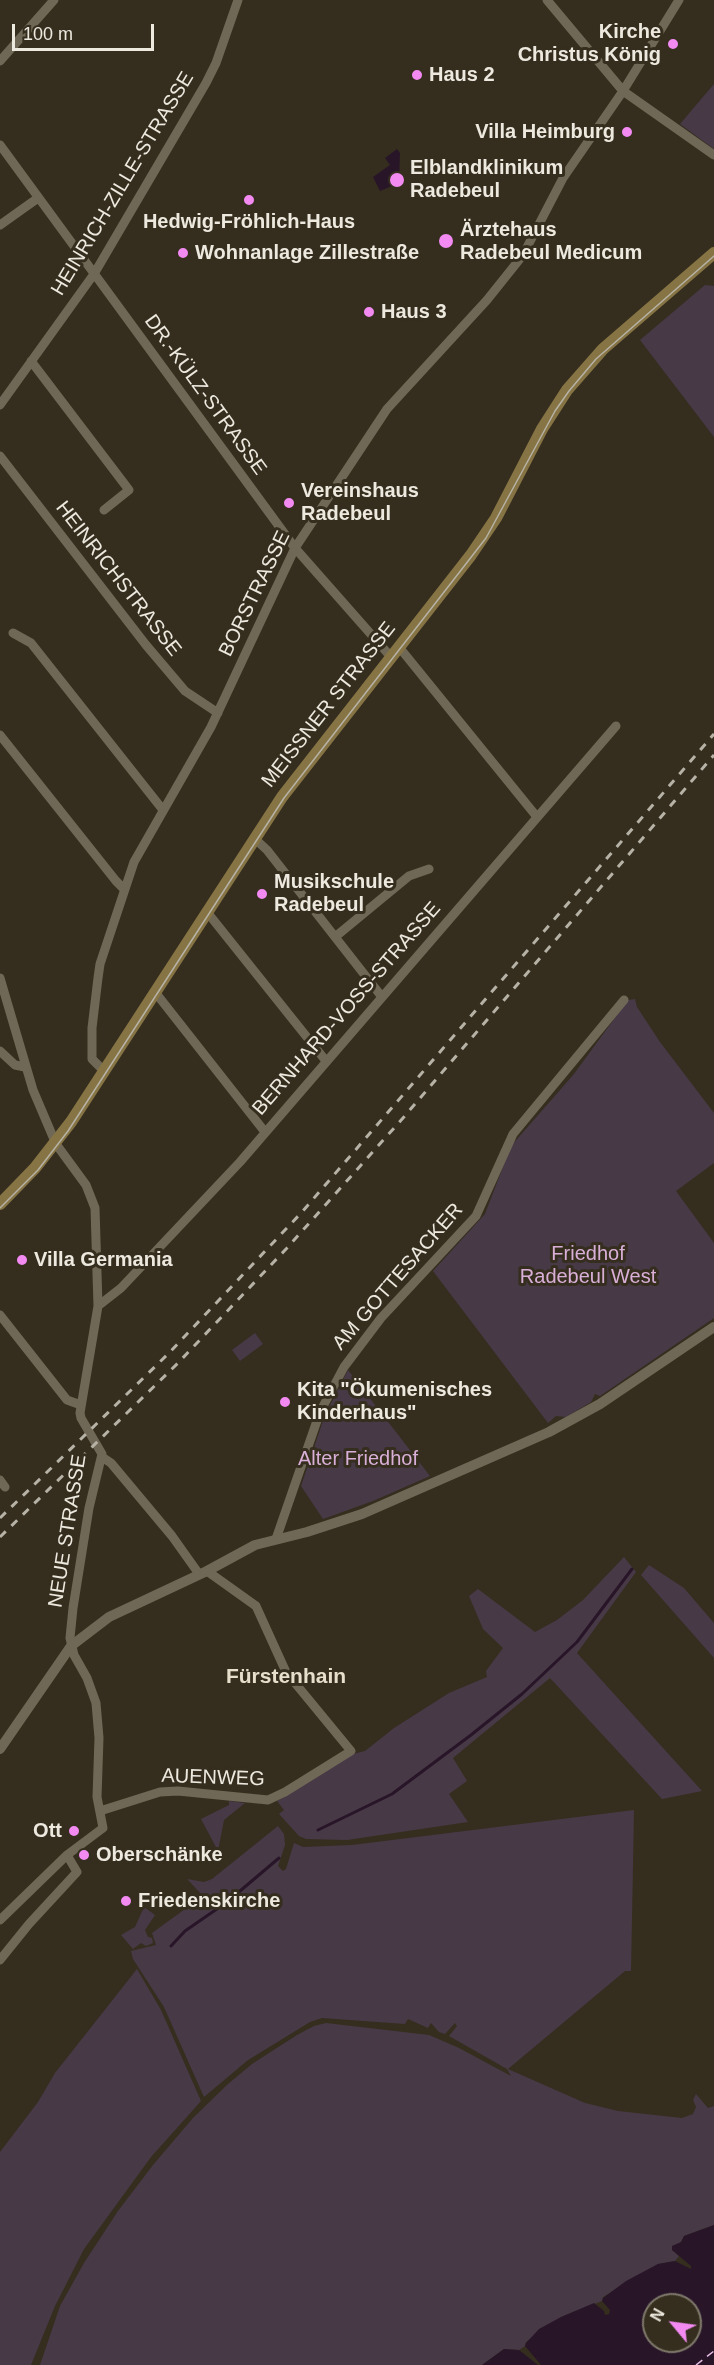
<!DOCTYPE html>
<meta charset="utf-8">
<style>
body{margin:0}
#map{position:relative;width:714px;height:2365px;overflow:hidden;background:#352e1e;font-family:Helvetica,sans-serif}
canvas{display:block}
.north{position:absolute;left:642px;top:2293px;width:60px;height:60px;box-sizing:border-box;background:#352e1e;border:2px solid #7f796b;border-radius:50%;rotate:299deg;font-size:16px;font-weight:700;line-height:24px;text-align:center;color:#ede9df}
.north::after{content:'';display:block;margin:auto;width:21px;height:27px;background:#f28af2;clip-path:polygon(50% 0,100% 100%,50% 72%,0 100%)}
.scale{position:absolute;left:12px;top:24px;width:142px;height:27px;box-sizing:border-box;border:3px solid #ede9df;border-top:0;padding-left:8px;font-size:18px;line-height:21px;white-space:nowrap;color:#ede9df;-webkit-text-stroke:4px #352e1e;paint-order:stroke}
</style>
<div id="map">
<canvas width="714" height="2365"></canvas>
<div class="north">N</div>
<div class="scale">100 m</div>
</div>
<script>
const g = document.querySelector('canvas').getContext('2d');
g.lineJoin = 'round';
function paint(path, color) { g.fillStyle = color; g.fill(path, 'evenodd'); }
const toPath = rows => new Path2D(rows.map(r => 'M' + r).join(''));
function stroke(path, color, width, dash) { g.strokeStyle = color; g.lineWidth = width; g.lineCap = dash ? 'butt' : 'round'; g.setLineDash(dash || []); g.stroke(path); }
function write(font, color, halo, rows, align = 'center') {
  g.font = font + ' Helvetica,sans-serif'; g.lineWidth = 6; g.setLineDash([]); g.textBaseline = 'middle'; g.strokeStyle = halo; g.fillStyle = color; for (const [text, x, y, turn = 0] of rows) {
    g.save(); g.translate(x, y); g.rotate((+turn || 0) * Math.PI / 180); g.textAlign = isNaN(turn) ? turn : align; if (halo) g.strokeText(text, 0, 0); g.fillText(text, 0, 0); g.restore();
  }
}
const green = toPath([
 [714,84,714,149,680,124],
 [705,285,714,286,714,437,640,340],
 [635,999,637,1007,660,1042,714,1113,714,1163,676,1191,714,1243,714,1318,600,1396,595,1394,591,1402,566,1417,556,1416,548,1423,433,1271,485,1214,511,1146,574,1074,628,1000],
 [255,1333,263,1344,240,1361,232,1350],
 [348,1370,430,1476,373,1501,323,1519,301,1486,325,1415],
 [624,1557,636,1572,577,1653,702,1791,662,1799,550,1678,453,1758,467,1781,449,1794,468,1822,347,1840,306,1839,299,1836,279,1814,284,1810,277,1801,353,1754,365,1751,394,1728,449,1693,487,1677,486,1671,503,1648,483,1629,469,1596,478,1589,535,1632,557,1620,583,1600],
 [649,1565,684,1588,714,1623,714,1658,641,1575],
 [229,1801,245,1803,224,1820,218,1851,201,1819,229,1805],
 [634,1810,631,1971,625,1971,508,2069,585,2103,618,2111,682,2118,693,2114,696,2107,693,2100,696,2094,708,2108,714,2106,714,2225,684,2236,681,2242,672,2250,679,2256,675,2261,658,2264,603,2297,602,2301,561,2317,526,2342,525,2346,519,2350,504,2349,482,2365,40,2365,60,2306,84,2263,118,2211,153,2165,193,2118,228,2084,252,2064,297,2035,314,2026,326,2023,429,2035,459,2048,511,2076,507,2069,449,2036,457,2026,455,2023,445,2034,439,2032,431,2023,428,2028,408,2019,405,2024,322,2018,310,2022,248,2060,204,2097,164,2007,133,1959,131,1951,156,1945,152,1933,203,1896,187,1879,204,1882,212,1879,278,1826,284,1834,285,1845,278,1866,283,1871,286,1869,294,1843,303,1847,352,1845],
 [144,1907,155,1915,145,1930,148,1937,152,1938,153,1943,146,1946,141,1943,133,1949,121,1935,135,1927],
 [137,1969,161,2010,201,2101,151,2157,84,2249,55,2306,31,2365,0,2365,0,2152,38,2102,55,2073]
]);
const water = toPath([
 [397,149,400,153,399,183,380,191,373,177,390,165,385,158],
 [714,2225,714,2365,541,2365,525,2346,526,2343,539,2329,561,2317,594,2303,604,2311,605,2315,609,2314,610,2310,602,2301,603,2298,626,2281,658,2264,675,2261,691,2269,691,2266,672,2250,672,2246,681,2242,684,2236],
 [654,2305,690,2305,690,2341,654,2341],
 [504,2349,519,2350,538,2365,482,2365]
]);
const stream = toPath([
 [318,1830,392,1794,471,1735,522,1694,577,1642,632,1569],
 [171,1946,185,1931,227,1902,279,1858]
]);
const ferry = toPath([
 [696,2365,714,2351]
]);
const minor = toPath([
 [547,0,623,91,714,155],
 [0,61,54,0],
 [0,145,295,548,391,657],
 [0,225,38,198],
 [31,361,129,490,104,510],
 [0,405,94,274,206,83,216,63,238,0],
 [0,456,146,645,185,691,218,713],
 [13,633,31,643,163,810],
 [399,647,537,817],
 [0,735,116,881,124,889],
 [254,838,267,850,382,997],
 [207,912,326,1061],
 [335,937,409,876,429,869],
 [0,978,33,1090,56,1144,86,1185,95,1208,98,1306,80,1413,81,1418,102,1454,89,1508,73,1608,70,1638,74,1655,87,1678,96,1703,99,1738,97,1797,103,1828,67,1855,0,1920],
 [155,992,265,1132],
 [0,1051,15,1065,25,1067],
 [104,1071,92,1059,92,1028,98,978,100,964,134,862,211,727,295,548,387,409,487,300,523,255,563,178,623,91,679,0],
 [98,1306,121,1288,240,1162,616,726],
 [0,1315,67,1400,81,1405],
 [102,1457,111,1463,172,1536,199,1574],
 [0,1480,5,1487],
 [276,1539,320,1412,344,1367,381,1318,476,1216,513,1134,624,1000],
 [100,1811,160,1792,178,1791,268,1800,285,1792,351,1751,286,1672,256,1606,207,1571],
 [0,1960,29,1924,77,1872,67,1855]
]);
const tertiary = toPath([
 [0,1749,71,1646,109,1617,207,1571,255,1545,307,1532,362,1514,549,1432,600,1404,714,1327]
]);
const secondary = toPath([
 [0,1204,35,1168,71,1122,282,797,471,555,496,518,542,429,567,390,603,349,714,253]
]);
const tram = toPath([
 [0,1208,38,1170,68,1131,284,798,486,538,555,411,569,391,596,359,714,256]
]);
const rail = toPath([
 [0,1518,169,1353,302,1212,714,734],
 [0,1537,178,1363,287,1248,403,1118,714,755]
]);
const markers = [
 [673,44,6,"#f28af2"],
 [417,75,6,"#f28af2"],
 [627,132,6,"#f28af2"],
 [397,180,8,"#f28af2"],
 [249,200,6,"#f28af2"],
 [446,241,8,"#f28af2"],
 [183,253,6,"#f28af2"],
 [369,312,6,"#f28af2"],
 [289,503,6,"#f28af2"],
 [262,894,6,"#f28af2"],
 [22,1260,6,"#f28af2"],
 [285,1402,6,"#f28af2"],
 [74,1831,6,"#f28af2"],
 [84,1855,6,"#f28af2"],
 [126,1901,6,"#f28af2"]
];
const poiNames = [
 ["Kirche",661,32,"right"],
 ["Christus König",661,55,"right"],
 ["Haus 2",429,75],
 ["Villa Heimburg",615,132,"right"],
 ["Elblandklinikum",410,168],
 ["Radebeul",410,191],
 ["Hedwig-Fröhlich-Haus",249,222,"center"],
 ["Ärztehaus",460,230],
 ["Radebeul Medicum",460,253],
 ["Wohnanlage Zillestraße",195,253],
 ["Haus 3",381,312],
 ["Vereinshaus",301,491],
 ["Radebeul",301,514],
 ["Musikschule",274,882],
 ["Radebeul",274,905],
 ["Villa Germania",34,1260],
 ["Kita \"Ökumenisches",297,1390],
 ["Kinderhaus\"",297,1413],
 ["Ott",62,1831,"right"],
 ["Oberschänke",96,1855],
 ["Friedenskirche",138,1901]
];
const streetNames = [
 ["HEINRICH-ZILLE-STRASSE",123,184,-59],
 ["DR.-KÜLZ-STRASSE",205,395,54],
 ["HEINRICHSTRASSE",118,579,52],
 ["BORSTRASSE",255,594,-64],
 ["MEISSNER STRASSE",329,705,-52],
 ["BERNHARD-VOSS-STRASSE",347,1009,-49],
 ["AM GOTTESACKER",398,1277,-49],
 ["NEUE STRASSE",68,1531,-81],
 ["AUENWEG",213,1778,2]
];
const parkNames = [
 ["Friedhof",588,1254],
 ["Radebeul West",588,1277],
 ["Alter Friedhof",358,1459]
];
const neighbourhoodNames = [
 ["Fürstenhain",286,1677]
];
paint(green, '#483947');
paint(water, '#281628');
stroke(stream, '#281628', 3);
stroke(ferry, '#e7bde6', 1.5, [8, 6]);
stroke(minor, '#706856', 9);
stroke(tertiary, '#706856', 10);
stroke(secondary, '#867444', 12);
stroke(tram, '#b6b2a6', 1.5);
stroke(rail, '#b6b2a6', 3, [8, 8]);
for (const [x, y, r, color] of markers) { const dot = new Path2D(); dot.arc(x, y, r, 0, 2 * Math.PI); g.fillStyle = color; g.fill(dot); stroke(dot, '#352e1e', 2); }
write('bold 20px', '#ede9df', '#352e1e', poiNames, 'left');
write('20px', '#ede9df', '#352e1e', streetNames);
write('20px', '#d9afd8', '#352e1e', parkNames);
write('bold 21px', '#e7dfcb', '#352e1e', neighbourhoodNames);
</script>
